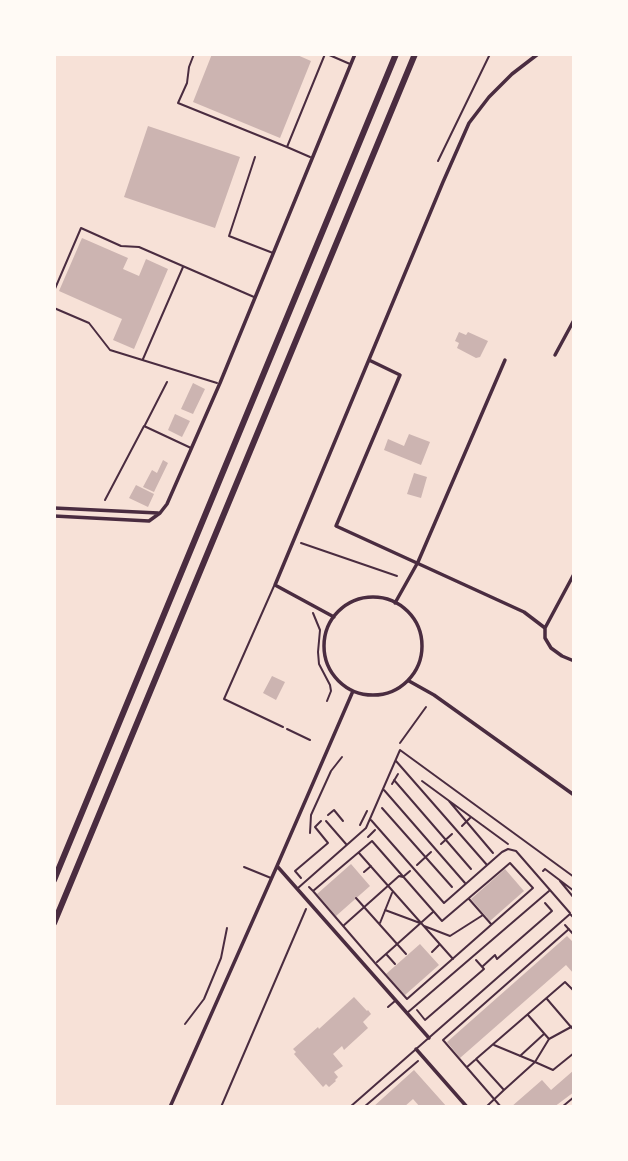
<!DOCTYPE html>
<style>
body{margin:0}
#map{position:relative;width:628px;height:1161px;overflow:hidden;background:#f7e1d7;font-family:"Fira Sans",sans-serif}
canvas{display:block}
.frame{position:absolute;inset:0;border:56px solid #fffaf5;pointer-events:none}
</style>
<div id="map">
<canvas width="628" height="1161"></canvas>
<div class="frame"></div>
</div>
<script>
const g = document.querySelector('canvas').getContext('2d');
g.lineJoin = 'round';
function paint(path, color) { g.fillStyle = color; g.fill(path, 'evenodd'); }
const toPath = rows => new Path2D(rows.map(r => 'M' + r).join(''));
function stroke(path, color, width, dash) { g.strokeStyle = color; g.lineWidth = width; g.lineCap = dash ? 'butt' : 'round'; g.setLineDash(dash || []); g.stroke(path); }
const building = toPath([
 [212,54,295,54,311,61,280,138,193,102],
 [148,126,240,157,215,228,124,197],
 [82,238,128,258,123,269,139,276,146,259,168,269,134,349,113,340,122,319,59,291],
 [459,332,466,335,468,332,488,341,480,357,476,358,457,348,459,343,455,341],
 [193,383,205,389,193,414,181,409],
 [175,414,190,421,182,437,168,430],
 [409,434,430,442,421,465,384,450,388,439,404,446],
 [163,460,168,463,154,492,143,487,152,470,157,473],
 [414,473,427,477,421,498,407,494],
 [136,485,154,494,148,507,129,498],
 [272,676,285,682,276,700,263,693],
 [351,864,370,886,336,916,317,894],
 [505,869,524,891,490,921,471,899],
 [567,936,574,943,574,974,566,965,460,1058,447,1042],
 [420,944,439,965,405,995,386,974],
 [354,997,367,1011,368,1010,371,1014,363,1022,368,1028,344,1050,342,1046,333,1054,343,1066,334,1072,338,1077,335,1080,336,1081,329,1087,326,1084,323,1087,294,1054,296,1052,293,1049,318,1027,319,1029],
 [414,1070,447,1107,420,1107,413,1099,404,1107,373,1107],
 [574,1070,574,1092,554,1107,511,1107,542,1080,551,1090]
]);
const path = toPath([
 [438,161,490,54],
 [301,543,397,576],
 [313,613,320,630,318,652,319,664,330,685,331,691,327,701],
 [287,729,310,740],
 [400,743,426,707],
 [394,780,471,869],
 [422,781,508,844],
 [392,784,398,774],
 [449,801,493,853],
 [382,808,452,887],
 [328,815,334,810,343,821],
 [360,825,367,811],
 [462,826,471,817],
 [310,833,311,815,331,771,342,757],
 [368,837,375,830],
 [441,844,452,834],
 [359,853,453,959],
 [417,865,431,852],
 [543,871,545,869,574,891],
 [364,872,371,866],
 [301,878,295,871,328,843,315,827,321,821],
 [560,881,574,898],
 [309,887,313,891,375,963,407,999,533,888,510,863,442,921,372,841,313,891],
 [356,898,406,954],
 [469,899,491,924],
 [385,910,420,923],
 [380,923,392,893],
 [565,925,574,935],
 [343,926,399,876,403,877,410,871],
 [424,926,450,936,483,915],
 [432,952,439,945],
 [387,955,395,964],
 [377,962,433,912],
 [483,966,495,955,497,959,552,911,545,903],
 [547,999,571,1027,574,1025],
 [417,1010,425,1020,484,969,476,960],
 [528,1015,549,1039,571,1027,574,1030],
 [185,1024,204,999,221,958,227,928],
 [549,1039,535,1062,553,1070,574,1053],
 [494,1045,535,1062,504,1090],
 [520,1056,544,1034],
 [467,1067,475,1060],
 [221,1107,306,909],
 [364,1107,418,1061],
 [486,1107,504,1090,476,1059,565,982,574,991],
 [501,1107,443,1040,569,929],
 [562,1107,574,1097]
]);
const service = toPath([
 [194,54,189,67,187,83,178,103,287,147],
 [327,54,350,64],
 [255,157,229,236,273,253],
 [310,157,287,147,325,54],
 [54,291,81,228,121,246,139,247,254,297],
 [54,308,89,323,110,350,217,383],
 [143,359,183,267],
 [145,425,167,382],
 [105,500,144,426,191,448],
 [274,586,224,699,283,727],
 [396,761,487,865],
 [384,790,465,883],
 [371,820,444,903,502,852,508,849,516,851,570,913],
 [326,821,346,844],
 [244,867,271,878],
 [298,888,366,828,400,750,574,877],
 [388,1007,395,1001],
 [407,1013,549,891],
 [350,1107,570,914,574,918]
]);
const minor = toPath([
 [555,355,574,320],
 [369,360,400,375,336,526,524,612,545,628,574,574],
 [54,508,158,513],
 [54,516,149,521,160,513,167,504,220,383,355,54],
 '324 646a49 49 0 1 1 98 0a49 49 0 1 1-98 0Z',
 [395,603,418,562,505,360],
 [334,617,275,585,443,182,469,123,489,97,512,74,538,54],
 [545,628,545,638,551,648,562,656,574,661],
 [409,681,434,695,574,795],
 [353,691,277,866,429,1038],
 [416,1049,467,1107],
 [170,1107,277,866]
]);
const trunk = toPath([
 [54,880,396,54],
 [54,923,415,54]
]);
paint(building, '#ccb4b1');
stroke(path, '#4a2c40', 2);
stroke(service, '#4a2c40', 2);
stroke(minor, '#4a2c40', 3.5);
stroke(trunk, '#4a2c40', 6);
</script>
